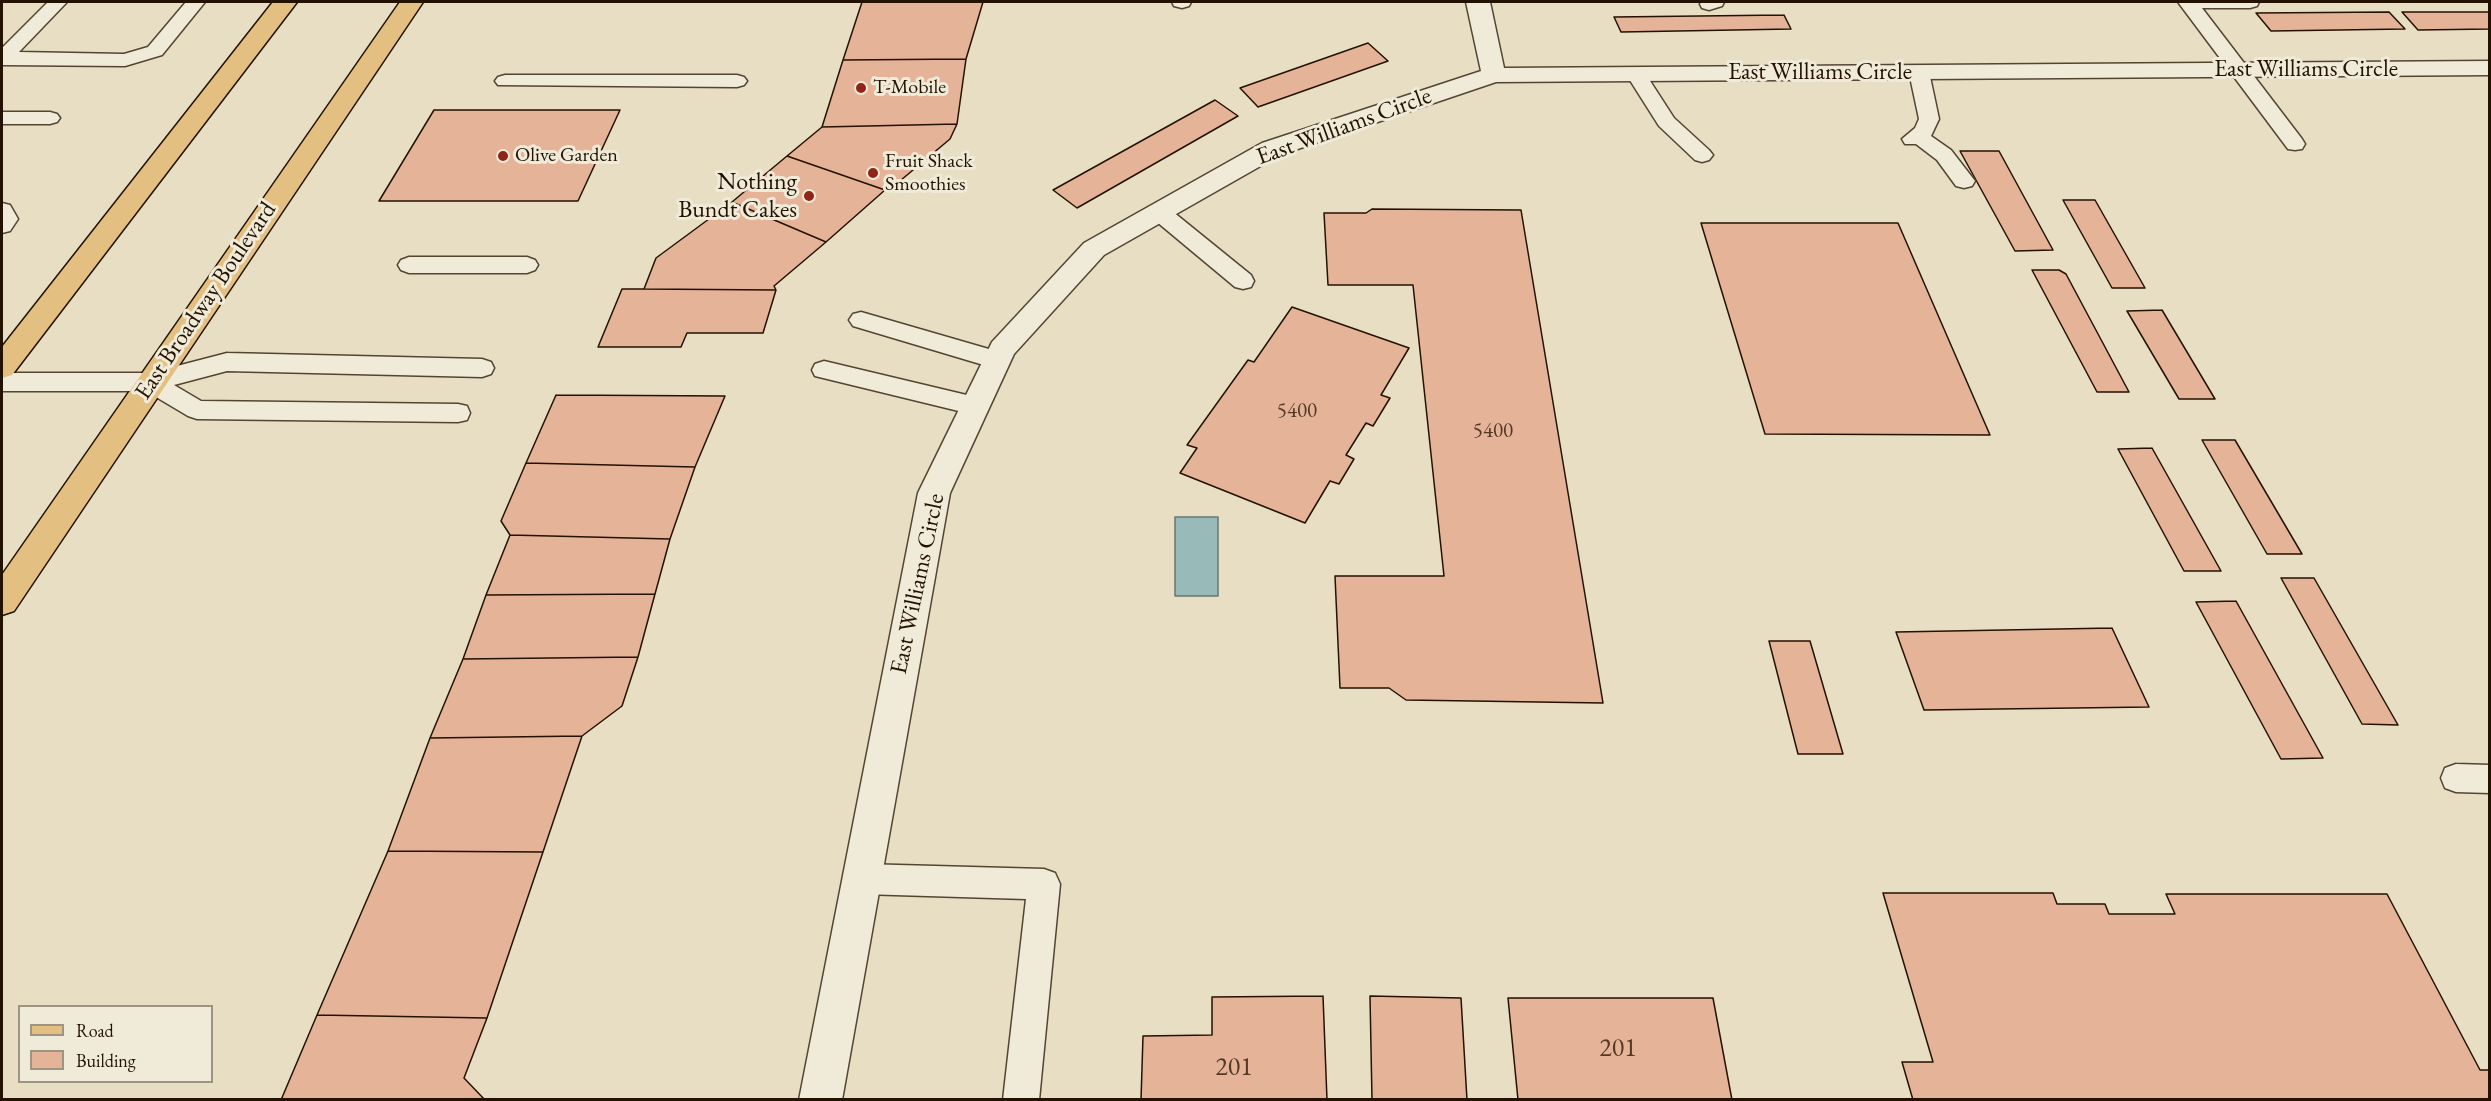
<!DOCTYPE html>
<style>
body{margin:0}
#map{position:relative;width:2491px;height:1101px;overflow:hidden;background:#e8dec4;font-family:"EB Garamond",serif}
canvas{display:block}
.frame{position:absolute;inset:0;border:3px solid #231200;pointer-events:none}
.legend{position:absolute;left:18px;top:1005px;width:195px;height:78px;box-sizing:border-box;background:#f0ead9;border:2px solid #9e9482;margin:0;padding:8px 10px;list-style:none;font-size:18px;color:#231200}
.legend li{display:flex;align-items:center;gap:12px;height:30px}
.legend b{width:30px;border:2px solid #9e9482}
</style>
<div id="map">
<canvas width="2491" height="1101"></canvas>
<div class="frame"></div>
<ul class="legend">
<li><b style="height:8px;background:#e4bf82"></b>Road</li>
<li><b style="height:16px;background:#e5b397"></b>Building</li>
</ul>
</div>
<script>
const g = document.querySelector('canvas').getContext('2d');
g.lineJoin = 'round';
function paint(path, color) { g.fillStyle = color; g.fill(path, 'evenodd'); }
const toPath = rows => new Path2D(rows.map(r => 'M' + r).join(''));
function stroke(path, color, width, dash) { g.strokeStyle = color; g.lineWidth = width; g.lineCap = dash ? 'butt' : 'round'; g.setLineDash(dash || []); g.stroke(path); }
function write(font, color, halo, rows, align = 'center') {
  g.font = font + ' "EB Garamond",serif'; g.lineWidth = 6; g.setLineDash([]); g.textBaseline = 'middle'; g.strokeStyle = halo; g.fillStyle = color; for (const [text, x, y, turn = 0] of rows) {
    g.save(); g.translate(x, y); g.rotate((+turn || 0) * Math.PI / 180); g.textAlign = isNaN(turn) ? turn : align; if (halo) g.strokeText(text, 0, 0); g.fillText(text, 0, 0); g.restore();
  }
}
const water = toPath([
 [1175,517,1218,517,1218,596,1175,596,1175,517]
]);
const building = toPath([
 [862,2,983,2,966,59,843,60,862,2],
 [2389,12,2405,29,2271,31,2256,13,2389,12],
 [2402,12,2490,12,2490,29,2418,30,2402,12],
 [1784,15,1791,29,1621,32,1614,17,1784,15],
 [1368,43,1388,61,1258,107,1240,88,1368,43],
 [966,59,957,124,822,127,843,60,966,59],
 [1215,100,1238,116,1077,208,1053,190,1215,100],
 [434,110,620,110,578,201,379,201,434,110],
 [957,124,950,139,888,191,787,156,822,127,957,124],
 [1960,151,1999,151,2053,250,2015,251,1960,151],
 [787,156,885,190,826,242,732,202,787,156],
 [2063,200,2095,200,2145,288,2112,288,2063,200],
 [732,202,826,242,774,286,776,290,644,289,656,258,732,202],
 [1372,209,1521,210,1603,703,1406,700,1389,688,1340,688,1335,576,1444,576,1413,285,1328,285,1324,213,1366,213,1372,209],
 [1701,223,1898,223,1990,435,1765,434,1701,223],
 [2032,270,2059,270,2066,274,2129,392,2097,392,2032,270],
 [622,289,644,289,776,290,763,333,687,333,681,347,598,347,622,289],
 [1292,307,1409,348,1381,395,1390,398,1373,426,1366,423,1346,455,1354,459,1339,484,1330,481,1305,523,1180,473,1197,448,1187,445,1248,360,1254,362,1292,307],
 [2162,310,2215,399,2179,399,2127,311,2162,310],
 [556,395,725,396,695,467,526,463,556,395],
 [2202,440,2235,440,2302,554,2267,554,2202,440],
 [2152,448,2221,571,2184,571,2118,449,2152,448],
 [526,463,695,467,670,539,510,535,501,521,526,463],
 [510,535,670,539,655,594,486,595,510,535],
 [2281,578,2314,578,2398,725,2362,724,2281,578],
 [655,594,638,657,463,659,486,595,655,594],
 [2236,601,2323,758,2281,759,2196,602,2236,601],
 [2112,628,2149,707,1924,710,1896,632,2112,628],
 [1769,641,1810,641,1843,754,1798,754,1769,641],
 [638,657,622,706,582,736,430,738,463,659,638,657],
 [582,736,543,852,388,851,430,738,582,736],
 [388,851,543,852,487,1018,317,1015,388,851],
 [1883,893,2053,893,2057,904,2105,904,2109,914,2175,914,2166,894,2387,894,2480,1070,2490,1070,2490,1100,1913,1100,1902,1062,1933,1062,1883,893],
 [1323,996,1327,1100,1141,1100,1143,1036,1212,1035,1212,997,1323,996],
 [1370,996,1461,998,1467,1100,1372,1100,1370,996],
 [1508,998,1713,998,1732,1100,1518,1100,1508,998],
 [317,1015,487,1018,464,1078,485,1100,281,1100,317,1015]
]);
const service = toPath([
 [48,2,67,2,19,52,124,54,148,47,186,2,205,2,162,55,125,66,2,65,2,48,48,2],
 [1172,2,1191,2,1189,6,1182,8,1174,6,1172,2],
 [1701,2,1724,2,1722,6,1709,10,1702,8,1700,4,1701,2],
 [2178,2,2259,2,2257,6,2250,8,2202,8,2302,139,2305,144,2302,149,2295,150,2288,149,2178,2],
 [1919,66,1926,68,1929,72,1939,119,1931,136,1951,150,1975,181,1972,186,1964,188,1956,186,1937,160,1916,144,1905,144,1902,139,1915,128,1919,119,1909,72,1912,68,1919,66],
 [1636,68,1643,70,1674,118,1709,150,1713,155,1709,160,1702,162,1695,160,1659,126,1626,74,1629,70,1636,68],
 [505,75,737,75,744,77,747,81,744,85,737,87,498,85,495,81,498,77,505,75],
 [2,112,50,112,57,114,60,118,57,122,50,124,2,124,2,112],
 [2,203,10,205,18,219,10,231,2,233,2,203],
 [1159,205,1167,207,1251,275,1254,281,1251,287,1243,289,1235,287,1151,217,1148,212,1151,207,1159,205],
 [409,257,527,257,535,260,538,265,535,270,527,273,409,273,401,270,398,265,401,260,409,257],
 [861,312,1006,354,1009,360,1006,366,997,369,853,326,849,320,853,314,861,312],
 [227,353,482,359,491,362,494,368,491,374,482,377,227,371,174,385,201,401,458,404,467,406,470,413,467,420,458,422,197,419,188,416,146,391,2,391,2,373,150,373,227,353],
 [824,361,975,397,984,400,987,406,984,412,975,415,815,376,812,370,815,364,824,361],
 [2456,764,2490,765,2490,793,2456,792,2445,788,2441,778,2445,768,2456,764],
 [862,864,1044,869,1055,873,1060,884,1039,1100,1003,1100,1026,899,862,894,851,890,846,879,851,868,862,864]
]);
const minor = toPath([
 [1466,2,1490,2,1504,68,2490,61,2490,75,1496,82,1280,155,1104,255,1014,354,950,493,842,1100,799,1100,918,493,992,342,1084,243,1262,143,1481,71,1466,2]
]);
const primary = toPath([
 [273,2,297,2,12,375,2,378,2,347,273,2],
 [400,2,423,2,14,611,2,615,2,575,400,2]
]);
const markers = [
 [861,88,6,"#8f2418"],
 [503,156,6,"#8f2418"],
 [873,173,6,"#8f2418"],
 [809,196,6,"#8f2418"]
];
const farPoinames = [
 ["T-Mobile",873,88],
 ["Olive Garden",515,156],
 ["Fruit Shack",885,162],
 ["Smoothies",885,185]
];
const numberNames = [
 ["5400",1297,411],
 ["5400",1493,431]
];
const streetNames = [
 ["East Williams Circle",2306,69],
 ["East Williams Circle",1820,72],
 ["East Williams Circle",1344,127,-20],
 ["East Broadway Boulevard",206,301,-56],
 ["East Williams Circle",918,584,-78]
];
const poiNames = [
 ["Nothing",797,182],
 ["Bundt Cakes",797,210]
];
const nearNumbernames = [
 ["201",1618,1049],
 ["201",1234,1068]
];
paint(water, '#98bbb9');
stroke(water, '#69776f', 1.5);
paint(building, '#e5b397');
stroke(building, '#231200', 1.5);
stroke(service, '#544531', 3);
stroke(minor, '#544531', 3);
stroke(primary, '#231200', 3);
paint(service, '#f0ead9');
paint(minor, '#f0ead9');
paint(primary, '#e4bf82');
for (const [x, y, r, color] of markers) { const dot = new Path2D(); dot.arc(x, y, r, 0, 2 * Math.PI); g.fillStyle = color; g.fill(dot); stroke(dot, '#f0ead9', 2); }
write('20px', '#231200', '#f0ead9', farPoinames, 'left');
write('21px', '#543a26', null, numberNames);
write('24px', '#231200', '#f0ead9', streetNames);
write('24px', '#231200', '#f0ead9', poiNames, 'right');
write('26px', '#543a26', null, nearNumbernames);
</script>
